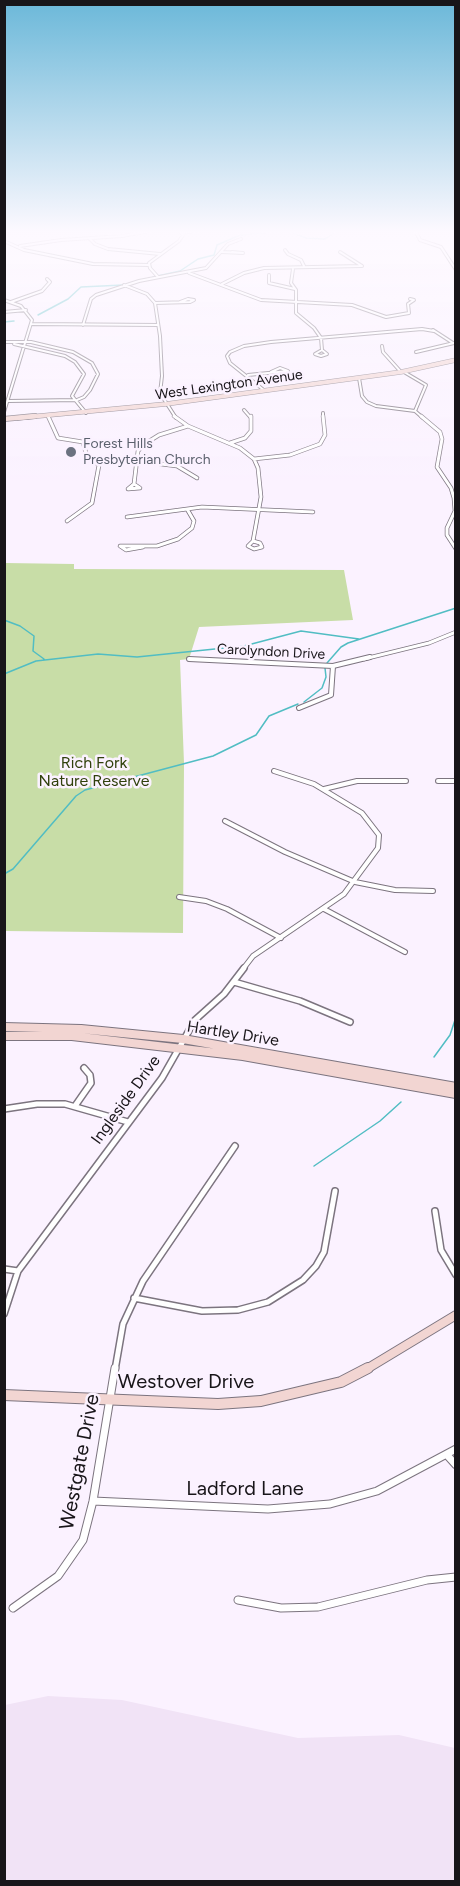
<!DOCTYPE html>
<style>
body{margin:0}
#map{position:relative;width:460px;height:1886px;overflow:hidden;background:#fbf2ff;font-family:Figtree,sans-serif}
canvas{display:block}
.frame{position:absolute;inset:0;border:6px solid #181519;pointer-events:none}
</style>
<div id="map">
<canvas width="460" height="1886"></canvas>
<div class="frame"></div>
</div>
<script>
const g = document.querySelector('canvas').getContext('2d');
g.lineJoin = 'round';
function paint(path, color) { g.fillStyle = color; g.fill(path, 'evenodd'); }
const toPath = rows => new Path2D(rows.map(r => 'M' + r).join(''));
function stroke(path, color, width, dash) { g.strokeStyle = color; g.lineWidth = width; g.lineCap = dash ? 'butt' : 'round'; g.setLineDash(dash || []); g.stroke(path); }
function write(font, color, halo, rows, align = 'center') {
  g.font = font + ' Figtree,sans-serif'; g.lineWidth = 5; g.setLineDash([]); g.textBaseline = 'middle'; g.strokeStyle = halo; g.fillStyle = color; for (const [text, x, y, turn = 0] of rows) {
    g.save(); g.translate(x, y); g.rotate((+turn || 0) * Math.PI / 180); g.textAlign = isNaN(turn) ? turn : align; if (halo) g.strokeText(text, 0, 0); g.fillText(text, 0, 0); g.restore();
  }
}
const built = toPath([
 [48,1696,122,1700,298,1738,399,1735,455,1748,455,1879,450,1882,5,1881,5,1705]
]);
const green = toPath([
 [5,563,74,564,74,569,344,570,353,620,199,627,189,659,180,660,184,763,183,933,5,931]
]);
const stream = toPath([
 [153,277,180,271,198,259,214,255,217,245,240,235,288,231,306,238,325,239,338,230],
 [38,315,68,299,81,287,123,285],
 [4,322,14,321],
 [4,620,20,626,34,636,33,651,44,659],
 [327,663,341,647,348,643,456,608],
 [4,674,36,661,98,654,137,657,244,646,301,631,359,639],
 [304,702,322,688,326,677,325,668],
 [4,874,13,869,76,796,85,790,213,756,256,735,269,716,298,704],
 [434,1057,450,1035,455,1020,456,993],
 [314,1166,380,1121,401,1102]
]);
const streetFar4 = toPath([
 [415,230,420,240,441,247,456,270],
 [182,233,203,230],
 [90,239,95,244,108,249,160,254],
 [4,241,24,250,93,264,149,265],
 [20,246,61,240,122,236,156,230],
 [285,250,288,254,301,260,304,266],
 [222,252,243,253,232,252],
 [293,269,291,283,296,290,296,313,314,328,321,338,322,350],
 [189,273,261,300,352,305,386,317,409,313,408,304,414,300,410,299],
 [269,275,269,283,295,289],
 [158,277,150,268,149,263,179,241,183,235,179,230],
 [222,284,244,273,264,268,362,266,340,252],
 [124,285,147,294,155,303,160,336,162,376,160,393,176,418],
 [4,300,21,306,32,320,4,412],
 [11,302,42,291,50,282,47,279],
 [155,303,190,302,194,300,188,299,180,302],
 [4,312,26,310],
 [32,324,158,325],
 [83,325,91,299,96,295,139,281,206,268,228,244,241,239],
 [433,330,453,343],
 [4,342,31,342,73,352,92,363,98,374,90,390,84,397,77,400,8,401],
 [14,344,65,356,75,362,84,374,72,396,86,413],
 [382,346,383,352,401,372],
 [322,350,327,354,321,356,315,354,322,350],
 [416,352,454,343],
 [404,372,426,385,415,411],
 [248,375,288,371,280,368,271,372],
 [359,378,362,396,367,402,376,406,415,411,423,418],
 [265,391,230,363,227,356,230,352,244,346,271,342,422,329,434,331],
 [244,410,251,418],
 [323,413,323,418]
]);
const streetFar3 = toPath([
 [48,416,58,438,83,442,87,457,99,465,92,503,67,521],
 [174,416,188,426,240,448,254,459,258,468,261,497,253,541],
 [421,416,440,432,442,439,437,467,451,488,454,498,455,511,447,528,447,535,456,549],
 [230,443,245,438,251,431,251,416],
 [254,459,290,455,320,444,325,435,323,416],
 [137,461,177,466,197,478],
 [134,484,140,488,128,489,134,484],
 [134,484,138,451,143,445,159,435,188,426],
 [127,517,202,507,313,512],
 [253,541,260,543,262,547,254,549,248,546,253,541],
 [143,547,126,550,120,546,157,546,178,539,192,528,194,521,187,509],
 [364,659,429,643,456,632]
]);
const streetFar2 = toPath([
 [189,659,333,666,370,657],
 [299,708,331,695,333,666],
 [438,781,456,781],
 [324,789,357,781,406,781],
 [225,821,285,852,355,882,395,890,433,891],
 [179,897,206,901,227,909,281,938],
 [324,909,405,952],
 [243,969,253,956,344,894,378,848,379,835,362,813,314,784,274,771]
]);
const streetFar1 = toPath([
 [234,982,300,1001,350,1022],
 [75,1106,91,1083,90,1075,84,1068],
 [4,1109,37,1104,65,1104,128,1122],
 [435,1211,441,1250,456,1275],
 [4,1269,18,1271],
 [134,1298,202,1311,238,1310,268,1302,303,1280,316,1266,324,1252,335,1191],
 [4,1314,18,1271,162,1078,195,1020,224,994,244,968],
 [115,1370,123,1324,143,1281,235,1146]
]);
const street = toPath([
 [447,1455,456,1465],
 [93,1501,268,1509,330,1504,377,1491,456,1449],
 [238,1600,281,1608,318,1607,427,1580,456,1577],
 [13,1608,58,1576,83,1540,93,1501,115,1368]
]);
const secondaryFar3 = toPath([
 [18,418,166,404,401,372,456,360]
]);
const secondaryFar2 = toPath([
 [4,419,35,416]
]);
const secondaryFar1 = toPath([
 [4,1027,81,1029,183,1039,456,1087],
 [4,1036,72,1036,243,1056,456,1094],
 [365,1370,456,1315]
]);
const secondary = toPath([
 [4,1395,218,1404,261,1401,341,1382,368,1368]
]);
const markers = [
 [71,452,6,"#6b7280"]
];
const farStreetnames = [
 ["West Lexington Avenue",229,385,-8],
 ["Carolyndon Drive",271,652,3]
];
const farWorshipnames = [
 ["Forest Hills",83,444],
 ["Presbyterian Church",83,460]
];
const parkNames = [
 ["Rich Fork",94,763],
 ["Nature Reserve",94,781]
];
const streetNames = [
 ["Hartley Drive",233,1034,9],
 ["Ingleside Drive",126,1100,-54]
];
const nearStreetnames = [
 ["Westover Drive",186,1382],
 ["Westgate Drive",80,1462,-79],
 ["Ladford Lane",245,1489]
];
paint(built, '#f1e3f6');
paint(green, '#c8dda7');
stroke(stream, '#51bdc3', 1.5);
stroke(streetFar4, '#7c747f', 4);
stroke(streetFar3, '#7c747f', 4.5);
stroke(streetFar2, '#7c747f', 6);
stroke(streetFar1, '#7c747f', 8);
stroke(street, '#7c747f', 9);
stroke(secondaryFar3, '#7c747f', 5);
stroke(secondaryFar2, '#7c747f', 6);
stroke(secondaryFar1, '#7c747f', 10);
stroke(secondary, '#7c747f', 12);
stroke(streetFar4, '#fff', 2);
stroke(streetFar3, '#fff', 3);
stroke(streetFar2, '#fff', 4);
stroke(streetFar1, '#fff', 5);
stroke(street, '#fff', 7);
stroke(secondaryFar3, '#f2d5d2', 4);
stroke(secondaryFar2, '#f2d5d2', 4.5);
stroke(secondaryFar1, '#f2d5d2', 8);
stroke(secondary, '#f2d5d2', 10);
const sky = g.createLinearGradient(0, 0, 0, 494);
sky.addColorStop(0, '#6bb8d9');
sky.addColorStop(0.47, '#fdf9ff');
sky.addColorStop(1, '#fdf9ff00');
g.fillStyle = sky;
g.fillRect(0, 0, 460, 494);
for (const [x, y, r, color] of markers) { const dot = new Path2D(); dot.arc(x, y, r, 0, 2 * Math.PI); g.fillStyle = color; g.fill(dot); stroke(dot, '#fbf2ff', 2); }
write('14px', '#181519', '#fbf2ff', farStreetnames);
write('14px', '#5b616d', '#fbf2ff', farWorshipnames, 'left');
write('16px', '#30400c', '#fbf2ff', parkNames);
write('16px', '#181519', '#fbf2ff', streetNames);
write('20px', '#181519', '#fbf2ff', nearStreetnames);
</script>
